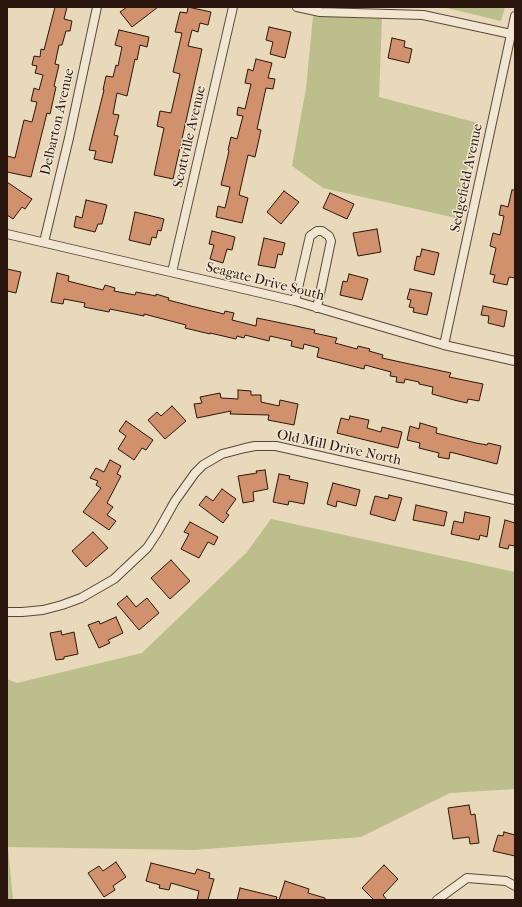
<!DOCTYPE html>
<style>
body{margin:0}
#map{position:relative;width:522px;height:907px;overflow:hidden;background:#e8d9ba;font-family:"IM FELL French Canon",serif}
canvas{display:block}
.frame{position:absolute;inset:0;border:8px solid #2a160e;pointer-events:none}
</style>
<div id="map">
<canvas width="522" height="907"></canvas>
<div class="frame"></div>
</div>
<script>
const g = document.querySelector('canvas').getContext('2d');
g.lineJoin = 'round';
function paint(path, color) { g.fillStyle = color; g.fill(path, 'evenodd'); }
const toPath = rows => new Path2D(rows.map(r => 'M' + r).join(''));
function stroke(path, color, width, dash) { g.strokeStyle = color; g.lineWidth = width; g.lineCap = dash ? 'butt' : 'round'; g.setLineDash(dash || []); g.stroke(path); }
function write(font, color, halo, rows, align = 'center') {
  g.font = font + ' "IM FELL French Canon",serif'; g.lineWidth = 3; g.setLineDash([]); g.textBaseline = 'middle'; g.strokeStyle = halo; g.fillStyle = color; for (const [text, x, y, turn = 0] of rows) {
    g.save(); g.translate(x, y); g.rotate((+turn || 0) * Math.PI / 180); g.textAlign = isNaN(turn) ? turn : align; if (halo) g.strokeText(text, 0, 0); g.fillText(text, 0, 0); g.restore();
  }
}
const green = toPath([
 [435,7,505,7,501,21,447,8],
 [313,16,382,19,379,97,478,123,456,218,323,188,292,166,306,88],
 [271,519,515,572,515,789,450,793,361,837,194,850,8,847,13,900,7,900,7,679,17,683,142,653,247,552]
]);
const building = toPath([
 [55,7,67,7,64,19,72,21,70,31,66,31,62,45,59,45,55,64,59,65,54,86,56,87,50,114,47,113,31,177,7,172,7,156,15,158,24,120,32,122,37,102,31,101,34,88,39,90,43,75,35,73,37,66,32,65,34,56,40,57,41,49,44,50,55,7],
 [127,7,158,7,132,27,120,12,127,7],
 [188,7,211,12,208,25,200,23,198,32,192,30,188,46,202,49,173,179,154,175,164,128,157,126,160,111,171,113,180,74,173,72,182,33,175,32,180,12,187,13,188,7],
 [269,27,291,32,285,58,270,54,273,42,266,40,269,27],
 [119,30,149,37,147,47,140,45,137,60,135,59,127,96,117,93,113,114,119,115,114,135,118,136,112,163,94,159,96,151,89,150,104,90,103,90,106,76,113,77,116,65,118,66,122,47,115,45,119,30],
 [392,38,405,41,404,47,412,49,409,63,388,58,392,38],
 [256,59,272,63,268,78,275,79,273,89,266,88,257,129,261,130,255,157,248,155,239,195,248,198,242,223,216,217,218,206,225,208,230,187,221,185,229,151,228,150,231,137,237,139,243,116,237,115,238,107,245,109,251,84,245,83,248,69,253,71,256,59],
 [7,182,32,199,25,209,22,207,13,219,7,215,7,182],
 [512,190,515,190,515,278,509,277,507,285,493,282,495,275,490,274,496,248,490,246,493,233,500,235,504,216,499,215,501,205,508,207,512,190],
 [284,191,299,202,281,224,267,212,284,191],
 [330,193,354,204,347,219,323,208,330,193],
 [86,200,107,205,102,224,98,224,95,232,74,227,76,216,82,218,86,200],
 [135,212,164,219,161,231,158,230,156,238,152,237,150,245,129,240,135,212],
 [377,229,381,252,358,256,353,233,377,229],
 [212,231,235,237,232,250,227,249,223,263,210,259,214,245,209,244,212,231],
 [264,238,285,243,282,255,278,254,275,268,258,265,264,238],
 [422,249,439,253,434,275,414,270,417,256,420,257,422,249],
 [7,269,21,272,16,293,7,291,7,269],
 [57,273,69,276,68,281,103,290,105,285,115,288,114,291,135,295,136,292,156,296,156,294,169,298,168,300,191,306,224,314,225,311,234,313,232,320,256,326,257,318,315,330,314,333,337,338,335,343,357,349,358,346,370,349,369,351,383,355,382,358,451,373,449,377,483,384,479,401,468,399,467,403,454,400,432,394,433,387,419,384,419,382,405,379,404,383,396,382,397,377,390,376,391,372,365,365,364,369,317,357,319,348,304,344,303,349,291,346,292,341,270,336,269,341,245,335,244,338,237,336,236,339,210,333,210,334,185,328,186,325,144,314,144,316,110,309,109,312,84,307,85,303,64,299,63,304,51,302,57,273],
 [349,274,368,279,362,300,340,295,343,281,347,282,349,274],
 [410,289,432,293,427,315,413,312,414,308,409,307,411,300,407,299,410,289],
 [483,306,507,311,504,327,488,323,489,316,481,315,483,306],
 [238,390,251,391,251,395,261,395,261,402,279,406,280,400,298,404,294,425,268,420,269,415,230,414,231,411,197,418,194,404,202,403,200,397,220,393,221,398,238,399,238,390],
 [172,406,186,421,165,439,148,420,157,412,161,416,172,406],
 [350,416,369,420,367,428,381,432,382,427,402,432,398,448,337,433,341,418,349,420,350,416],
 [126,421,153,440,146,450,142,448,134,460,118,449,126,436,119,431,126,421],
 [420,423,437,428,436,433,476,443,487,445,488,443,501,446,497,464,450,452,449,459,438,457,439,453,419,448,420,443,407,440,410,426,419,429,420,423],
 [110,460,121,466,117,474,121,476,107,503,113,507,107,515,116,521,109,530,83,512,101,488,96,485,98,481,90,478,96,468,104,472,110,460],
 [265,470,268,489,253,492,254,501,243,503,238,476,257,473,256,471,265,470],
 [279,474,290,476,289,479,308,483,304,504,289,501,288,505,273,502,279,474],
 [333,483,360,490,356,506,337,501,336,507,327,504,333,483],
 [222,489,236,499,226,513,229,515,223,523,199,505,206,496,213,501,222,489],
 [389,495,402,498,395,521,370,514,375,496,388,499,389,495],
 [416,505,447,512,444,526,413,520,416,505],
 [465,512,490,517,487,537,480,535,479,540,451,534,454,521,463,523,465,512],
 [505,520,515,523,515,546,509,545,508,549,499,547,505,520],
 [190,522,218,537,214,545,208,542,199,558,181,549,189,534,184,532,190,522],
 [93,532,108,548,86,567,72,551,93,532],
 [171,560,190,581,170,599,151,578,171,560],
 [127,596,136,607,147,598,159,613,139,630,117,604,127,596],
 [116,617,123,633,108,640,110,643,99,648,88,625,99,621,100,624,116,617],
 [61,631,62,635,74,632,78,654,64,657,64,659,56,660,50,633,61,631],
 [469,805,471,815,475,814,479,843,470,844,469,837,453,839,448,808,469,805],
 [504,832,515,835,515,856,493,851,498,835,503,836,504,832],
 [116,862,126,877,113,886,115,890,104,897,88,873,99,866,103,871,116,862],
 [151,863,195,874,197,869,210,873,209,878,214,879,208,900,197,900,199,891,171,883,169,890,159,888,160,885,146,881,151,863],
 [384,865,398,879,383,895,387,900,374,900,362,888,384,865],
 [285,881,309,889,308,893,325,898,325,900,279,900,285,881],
 [240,888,277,897,276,900,237,900,240,888]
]);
const minor = toPath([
 [297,7,320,12,423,15,511,34],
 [7,234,295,301,444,345,515,361],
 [44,242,69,138,97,7],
 [172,272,233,7],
 [295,301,310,236,317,231,322,231,329,236,331,241,317,308],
 [444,345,515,16],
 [7,612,22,612,43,610,62,605,81,598,114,579,147,548,157,533,175,501,195,473,203,465,222,454,245,448,255,446,276,446,515,500],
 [437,900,467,878,506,881,515,886]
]);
const streetNames = [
 ["Delbarton Avenue",58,122,-77],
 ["Scottville Avenue",190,137,-77],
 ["Sedgefield Avenue",467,178,-78],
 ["Seagate Drive South",265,282,14],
 ["Old Mill Drive North",339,448,12]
];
paint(green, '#bcbe8b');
paint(building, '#d0916c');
stroke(building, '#2a160e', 1);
stroke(minor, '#5a4739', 10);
stroke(minor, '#f0e6d2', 8);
write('14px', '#2a160e', '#f0e6d2', streetNames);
</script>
